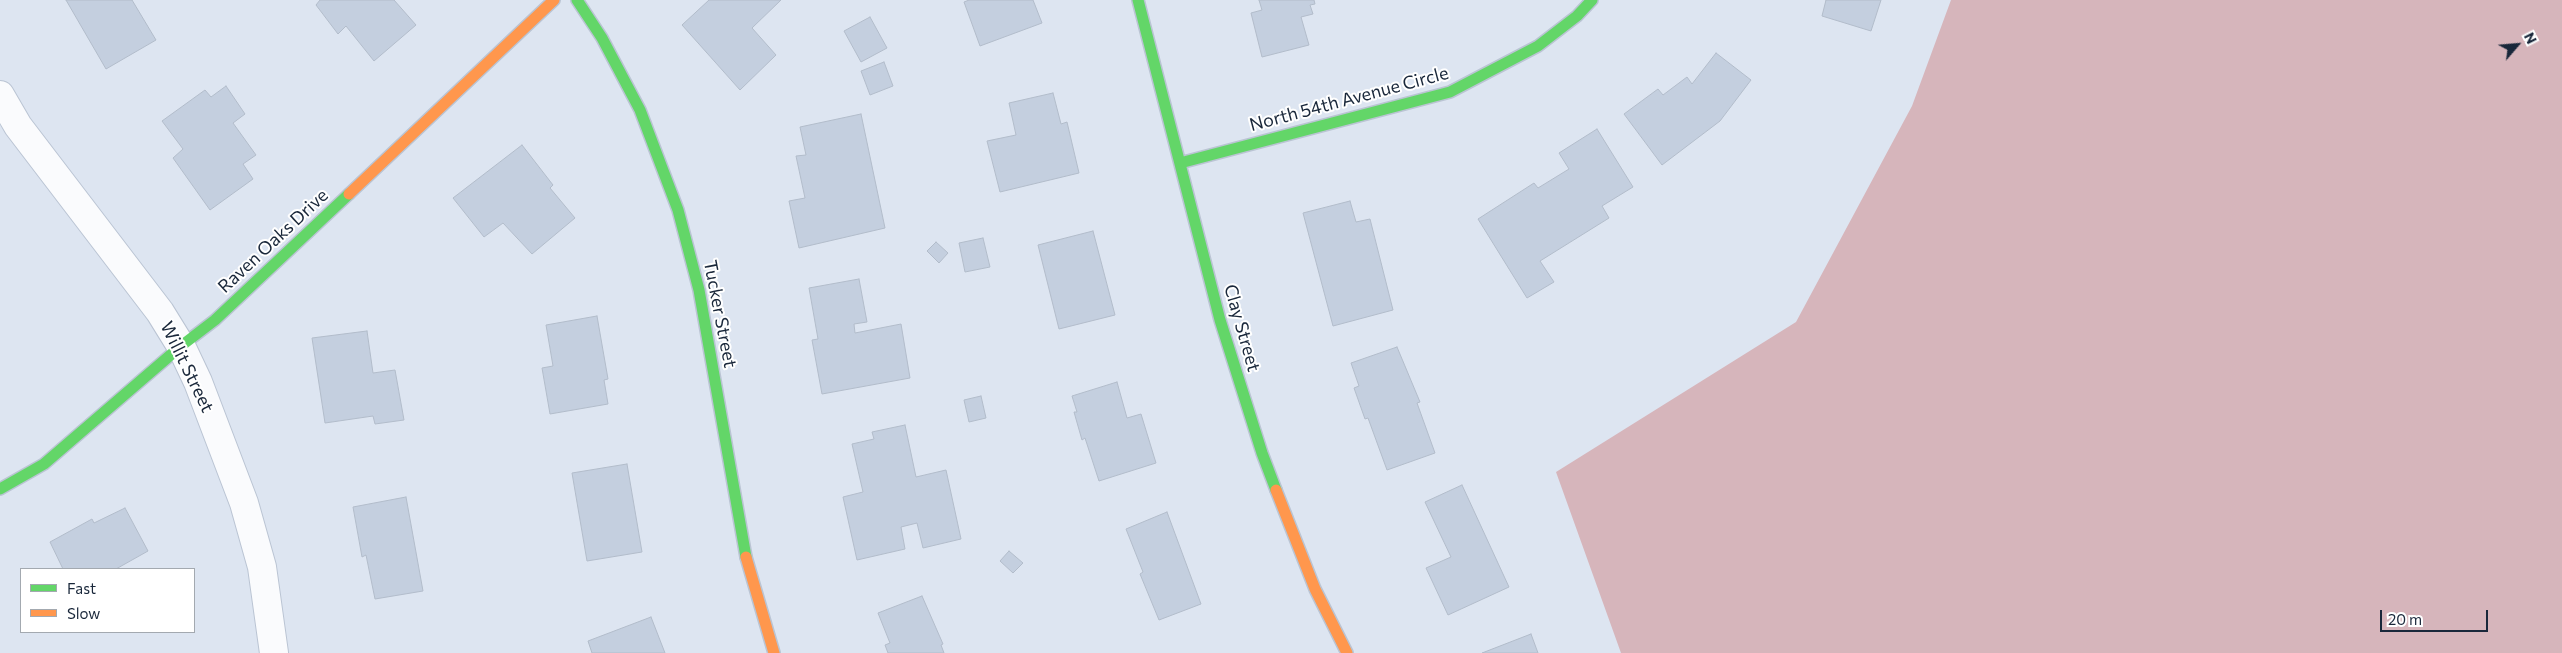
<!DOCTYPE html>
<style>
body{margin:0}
#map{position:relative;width:2562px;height:653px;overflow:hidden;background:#dde5f1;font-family:Commissioner,sans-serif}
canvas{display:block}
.legend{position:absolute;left:20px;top:568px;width:175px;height:65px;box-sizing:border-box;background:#fff;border:1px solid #a3a9b0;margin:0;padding:6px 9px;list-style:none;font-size:15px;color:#19273a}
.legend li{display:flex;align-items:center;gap:10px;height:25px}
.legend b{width:25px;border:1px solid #a3a9b0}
.north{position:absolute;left:2492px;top:20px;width:50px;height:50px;-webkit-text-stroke:4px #fff;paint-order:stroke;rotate:63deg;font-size:14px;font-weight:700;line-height:20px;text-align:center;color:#19273a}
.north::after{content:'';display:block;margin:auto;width:18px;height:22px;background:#19273a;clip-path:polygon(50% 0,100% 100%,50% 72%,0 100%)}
.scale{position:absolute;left:2380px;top:610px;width:108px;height:22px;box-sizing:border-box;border:2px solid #19273a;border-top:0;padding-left:6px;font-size:15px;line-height:18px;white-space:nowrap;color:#19273a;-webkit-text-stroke:4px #fff;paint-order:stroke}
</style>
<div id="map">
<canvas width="2562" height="653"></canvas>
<ul class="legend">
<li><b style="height:6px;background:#63d668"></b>Fast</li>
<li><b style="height:6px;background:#ff974d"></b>Slow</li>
</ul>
<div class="north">N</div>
<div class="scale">20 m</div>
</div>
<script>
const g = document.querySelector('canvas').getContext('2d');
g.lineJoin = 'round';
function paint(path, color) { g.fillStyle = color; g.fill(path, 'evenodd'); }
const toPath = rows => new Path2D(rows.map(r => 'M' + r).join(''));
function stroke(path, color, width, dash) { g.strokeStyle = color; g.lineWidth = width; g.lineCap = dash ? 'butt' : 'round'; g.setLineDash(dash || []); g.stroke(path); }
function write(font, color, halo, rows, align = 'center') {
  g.font = font + ' Commissioner,sans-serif'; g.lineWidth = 4; g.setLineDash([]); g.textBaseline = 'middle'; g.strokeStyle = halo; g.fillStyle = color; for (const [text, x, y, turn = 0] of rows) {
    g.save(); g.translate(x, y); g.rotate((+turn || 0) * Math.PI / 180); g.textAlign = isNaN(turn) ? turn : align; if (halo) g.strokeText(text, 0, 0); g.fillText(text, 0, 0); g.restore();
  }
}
const forest = toPath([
 [1951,0,2562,0,2562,653,1621,653,1556,472,1796,322,1912,106]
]);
const building = toPath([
 [66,0,132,0,156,40,106,69,66,0],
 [320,0,394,0,416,25,374,61,346,26,338,34,316,5,320,0],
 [709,0,781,0,752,28,776,55,740,90,682,25,709,0],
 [969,0,1033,0,1042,23,980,46,964,2,969,0],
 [1259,0,1314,0,1315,4,1310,5,1313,14,1301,17,1309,45,1262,57,1251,13,1262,10,1259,0],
 [1826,0,1881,0,1871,31,1822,16,1826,0],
 [870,17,887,48,861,62,844,31,870,17],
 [1716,53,1751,80,1720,121,1662,165,1624,114,1658,89,1663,95,1687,77,1692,84,1716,53],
 [884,62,893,86,870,95,861,71,884,62],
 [226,86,245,114,233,123,256,155,243,164,253,179,210,210,173,158,183,149,162,121,205,90,211,97,226,86],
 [1053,93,1061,124,1067,122,1079,173,1000,192,987,141,1016,135,1009,103,1053,93],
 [861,114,885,228,799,248,789,201,805,198,796,156,806,155,800,127,861,114],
 [1597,129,1633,187,1602,206,1609,218,1540,261,1554,282,1527,298,1478,219,1534,183,1538,188,1569,169,1559,153,1597,129],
 [522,145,553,185,550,188,575,218,532,254,503,223,484,237,453,198,522,145],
 [1350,201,1356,222,1370,219,1393,310,1333,326,1303,213,1350,201],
 [1093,231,1115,315,1059,329,1038,245,1093,231],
 [983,238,990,267,965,272,959,243,983,238],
 [936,242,948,253,939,263,927,251,936,242],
 [859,279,867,322,854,324,855,333,901,324,910,378,822,394,812,340,818,339,809,288,859,279],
 [597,316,608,379,604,380,608,404,550,414,542,368,553,366,546,325,597,316],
 [367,331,373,373,395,370,404,420,375,424,373,416,325,423,312,338,367,331],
 [1397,347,1420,402,1417,403,1435,453,1387,470,1368,418,1365,419,1354,388,1359,386,1351,363,1397,347],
 [1117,382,1127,418,1141,414,1156,463,1099,481,1085,438,1082,440,1074,412,1077,412,1072,396,1117,382],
 [981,396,986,418,969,422,964,400,981,396],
 [905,425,916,477,946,470,961,539,923,548,917,523,901,527,905,549,857,560,843,497,863,492,852,444,874,439,872,432,905,425],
 [627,464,642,552,587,561,572,473,627,464],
 [1462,485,1509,587,1448,615,1426,568,1451,557,1425,502,1462,485],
 [406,497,423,591,375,599,366,555,362,557,353,507,406,497],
 [125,508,148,551,116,569,63,569,50,542,92,519,94,523,125,508],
 [1167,512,1201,604,1159,620,1140,574,1143,572,1126,529,1167,512],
 [1009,551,1023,563,1013,573,1000,561,1009,551],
 [922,596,943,644,941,645,944,653,888,653,885,645,890,643,878,613,922,596],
 [651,617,665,653,592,653,588,641,651,617],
 [1531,634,1538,653,1482,653,1531,634]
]);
const street = toPath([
 [0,95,18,126,160,312,181,346,198,382,244,503,262,567,274,653]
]);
const fast = toPath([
 [577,0,602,38,640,110,678,210,699,290,746,557],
 [1138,0,1220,320,1262,453,1276,490],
 [1180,163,1450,92,1538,46,1577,16,1592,0],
 [0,489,44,464,181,346,215,320,349,194]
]);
const slow = toPath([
 [349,194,554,0],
 [1276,490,1315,589,1347,653],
 [746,557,774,653]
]);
const streetNames = [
 ["North 54th Avenue Circle",1349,99,-15],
 ["Raven Oaks Drive",273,241,-43],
 ["Tucker Street",720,314,79],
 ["Clay Street",1242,328,74],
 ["Willit Street",187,367,64]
];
paint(forest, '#d6b5bb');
paint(building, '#c4cfdf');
stroke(building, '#b2bcca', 1);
stroke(street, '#bac4d3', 30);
stroke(fast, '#bac4d3', 14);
stroke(slow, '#bac4d3', 14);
stroke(street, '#fafbfd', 28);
stroke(fast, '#63d668', 11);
stroke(slow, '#ff974d', 11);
write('18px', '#19273a', '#fff', streetNames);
</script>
